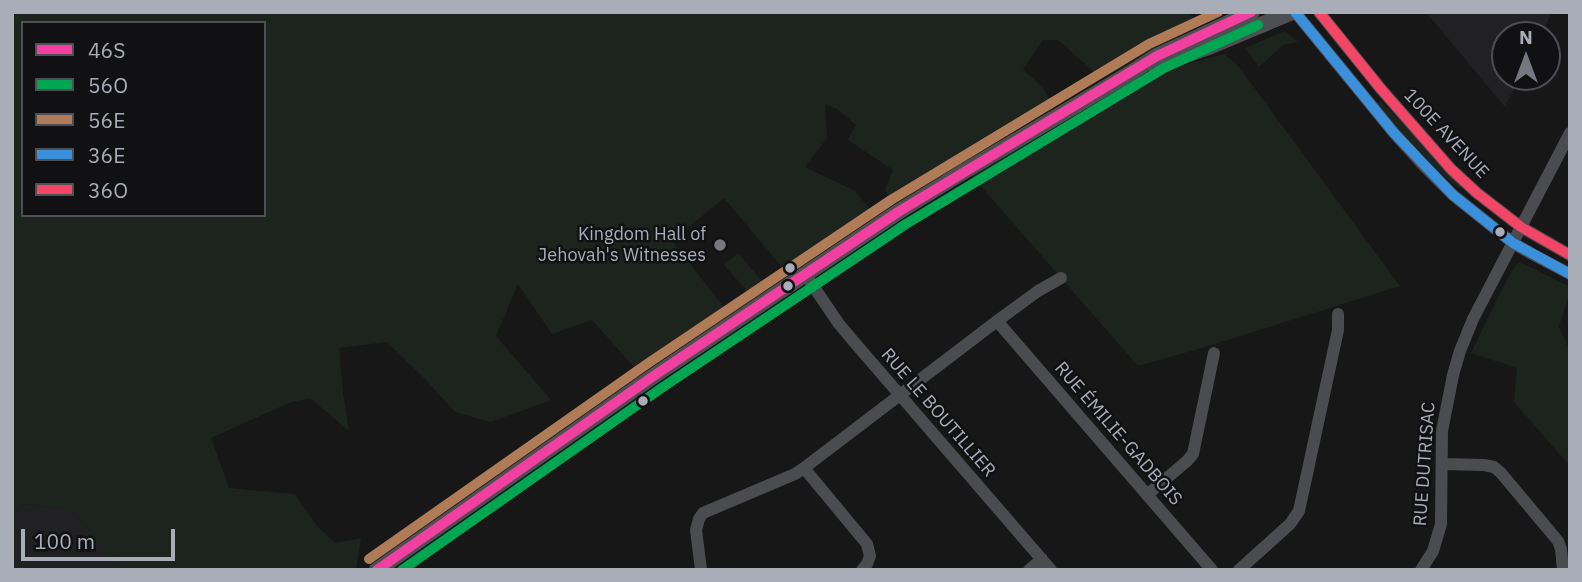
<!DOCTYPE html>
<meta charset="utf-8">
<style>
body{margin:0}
#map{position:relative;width:1582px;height:582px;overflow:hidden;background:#171717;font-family:"IBM Plex Sans",sans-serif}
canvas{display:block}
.frame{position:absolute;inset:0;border:14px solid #a8adb8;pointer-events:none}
.legend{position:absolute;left:21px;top:21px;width:245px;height:196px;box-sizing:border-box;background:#111113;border:2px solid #4d4f55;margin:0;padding:9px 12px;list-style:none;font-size:21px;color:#a8adb8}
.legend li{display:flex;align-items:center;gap:14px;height:35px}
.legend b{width:35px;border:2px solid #4d4f55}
.north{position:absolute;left:1491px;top:21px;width:70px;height:70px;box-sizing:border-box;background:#111113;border:2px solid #4d4f55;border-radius:50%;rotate:0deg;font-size:19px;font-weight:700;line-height:28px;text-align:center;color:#a8adb8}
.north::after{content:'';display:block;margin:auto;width:24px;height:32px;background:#757880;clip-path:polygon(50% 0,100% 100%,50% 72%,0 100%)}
.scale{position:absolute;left:21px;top:529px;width:154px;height:32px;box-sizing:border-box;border:4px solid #a8adb8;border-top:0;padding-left:9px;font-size:21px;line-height:24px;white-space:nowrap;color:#a8adb8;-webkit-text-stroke:5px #111113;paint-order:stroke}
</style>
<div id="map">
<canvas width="1582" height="582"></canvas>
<div class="frame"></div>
<ul class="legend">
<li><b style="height:9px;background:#f240a1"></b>46S</li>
<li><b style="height:9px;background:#00a651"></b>56O</li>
<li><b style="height:9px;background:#b07c57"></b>56E</li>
<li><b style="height:9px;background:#3a90db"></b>36E</li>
<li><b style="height:9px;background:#f34667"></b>36O</li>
</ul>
<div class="north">N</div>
<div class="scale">100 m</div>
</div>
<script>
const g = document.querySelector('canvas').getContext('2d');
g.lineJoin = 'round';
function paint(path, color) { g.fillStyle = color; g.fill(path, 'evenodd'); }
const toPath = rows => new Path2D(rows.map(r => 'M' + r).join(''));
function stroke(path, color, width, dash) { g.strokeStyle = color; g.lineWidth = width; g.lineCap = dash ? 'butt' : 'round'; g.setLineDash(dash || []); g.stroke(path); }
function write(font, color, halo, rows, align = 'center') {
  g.font = font + ' "IBM Plex Sans",sans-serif'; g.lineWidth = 5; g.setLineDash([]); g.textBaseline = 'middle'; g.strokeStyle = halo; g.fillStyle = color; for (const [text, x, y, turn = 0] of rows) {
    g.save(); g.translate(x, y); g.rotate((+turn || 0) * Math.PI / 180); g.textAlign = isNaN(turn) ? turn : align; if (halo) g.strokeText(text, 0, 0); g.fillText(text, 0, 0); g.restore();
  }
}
const built = toPath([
 [1426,12,1552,12,1541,35,1505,35,1505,77,1520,77,1505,107],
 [23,504,70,509,125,570,12,570,12,516]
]);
const green = toPath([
 [12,12,1188,12,1200,25,1102,79,1058,40,1043,40,1023,69,1043,88,1054,108,893,204,885,190,893,170,848,140,856,125,837,109,825,104,827,138,805,167,855,191,876,216,787,273,724,198,672,241,730,315,640,374,592,320,552,334,518,284,496,336,551,400,491,422,455,412,426,380,387,342,339,348,343,393,349,431,310,398,289,403,211,438,229,488,295,494,317,526,335,543,361,538,356,570,125,570,70,509,23,504,12,516],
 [23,23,264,23,264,215,23,215],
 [1285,31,1298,42,1283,45,1259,67,1245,48],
 [1225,54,1239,67,1400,286,1202,348,1138,366,972,176,1128,83,1153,73],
 [1380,101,1404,124,1462,186,1460,189,1431,166,1377,103],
 [738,253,762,281,771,281,773,284,752,297,724,265],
 [1520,262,1570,287,1570,292,1559,327,1570,351,1570,466,1514,402,1517,368,1471,353,1501,291,1515,266]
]);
const minor = toPath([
 [1295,12,1394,133,1424,166,1453,195,1513,243,1532,254,1570,274],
 [1319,12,1381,89,1451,169,1477,193,1521,227,1570,255],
 [805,274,839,324,855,343,1051,570],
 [997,321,1212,570],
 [1442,464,1484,465,1494,467,1501,473,1558,541,1561,549,1563,570],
 [804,468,867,544,870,556,867,564,862,570],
 [1148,494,1187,461,1193,454,1214,353],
 [701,570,696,530,699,519,703,513,795,474,804,468,997,321,1038,291,1061,278],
 [1029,570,1042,559],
 [1239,570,1290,524,1299,511,1338,330,1338,314],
 [1421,570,1433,551,1441,524,1442,431,1453,375,1460,351,1473,319,1570,133]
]);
const major = toPath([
 [1155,66,1206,48,1292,12],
 [377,570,655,375,898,212,958,175,1129,74,1157,56,1252,12]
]);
const bus1 = toPath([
 [377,570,655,375,898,212,1157,56,1251,12]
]);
const bus2 = toPath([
 [402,570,663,387,906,224,1164,68,1258,25]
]);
const bus3 = toPath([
 [369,559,647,364,891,200,1149,44,1218,12]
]);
const bus4 = toPath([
 [1295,12,1394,133,1453,195,1513,243,1570,274]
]);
const bus5 = toPath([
 [1319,12,1381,89,1451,169,1477,193,1521,227,1570,255]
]);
const markers = [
 [1500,232,6,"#a8adb8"],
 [720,245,7,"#757880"],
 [790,268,6,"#a8adb8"],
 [788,286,6,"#a8adb8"],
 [643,401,6,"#a8adb8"]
];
const streetNames = [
 ["100E AVENUE",1446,134,47],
 ["RUE LE BOUTILLIER",938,413,49],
 ["RUE ÉMILIE-GADBOIS",1118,434,49],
 ["RUE DUTRISAC",1425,464,-86]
];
const poiNames = [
 ["Kingdom Hall of",706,235],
 ["Jehovah's Witnesses",706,256]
];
paint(built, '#212123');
paint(green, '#1d241e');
stroke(minor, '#4b4c50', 12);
stroke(major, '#4d4f52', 16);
stroke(bus1, '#f240a1', 10);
stroke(bus2, '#00a651', 10);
stroke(bus3, '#b07c57', 10);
stroke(bus4, '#3a90db', 10);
stroke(bus5, '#f34667', 10);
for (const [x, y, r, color] of markers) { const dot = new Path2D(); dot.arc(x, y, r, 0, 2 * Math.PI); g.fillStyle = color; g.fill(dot); stroke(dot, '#111113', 2.5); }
write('18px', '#a8adb8', '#111113', streetNames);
write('18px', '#a8adb8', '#111113', poiNames, 'right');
</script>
